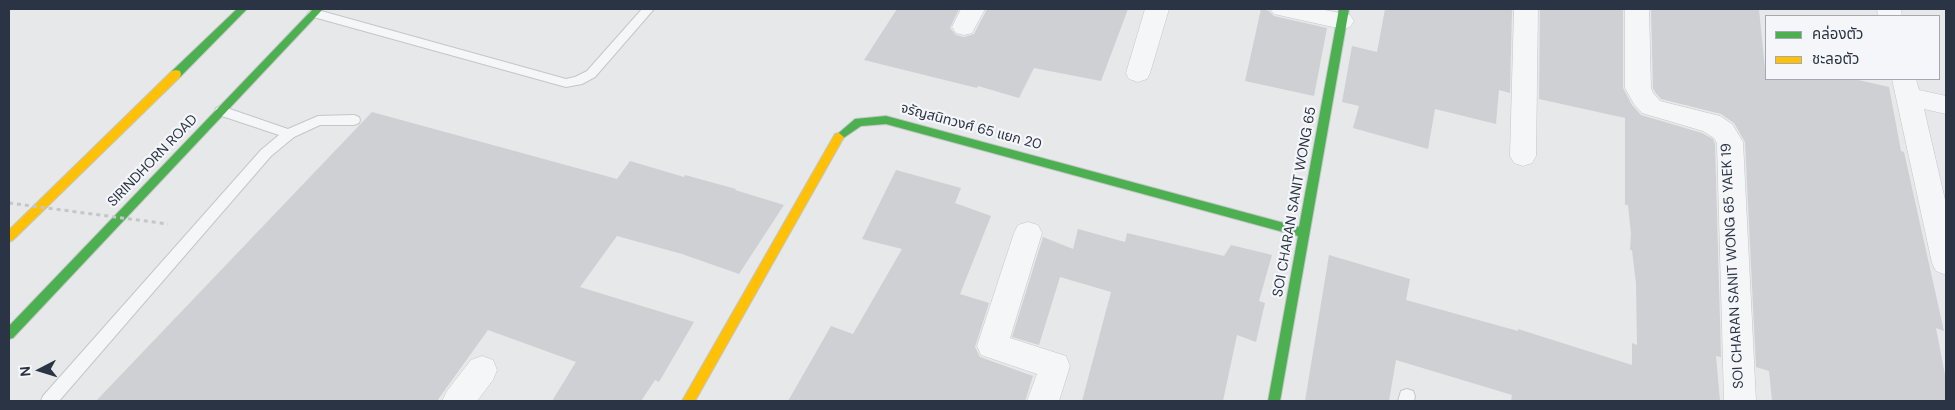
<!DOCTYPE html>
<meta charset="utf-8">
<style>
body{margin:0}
#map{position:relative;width:1955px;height:410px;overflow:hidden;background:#e6e8ea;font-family:"DM Sans","Noto Sans Thai",sans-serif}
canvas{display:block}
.frame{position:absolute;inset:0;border:10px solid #2b3445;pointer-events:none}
.legend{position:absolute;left:1765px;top:15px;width:175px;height:65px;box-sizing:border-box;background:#f4f6f9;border:1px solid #a4a8b1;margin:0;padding:6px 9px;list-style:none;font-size:15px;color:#2b3445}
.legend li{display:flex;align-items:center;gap:10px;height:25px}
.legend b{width:25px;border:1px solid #a4a8b1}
.north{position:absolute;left:15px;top:345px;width:50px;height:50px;-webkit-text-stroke:4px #f4f6f9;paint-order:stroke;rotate:265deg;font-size:14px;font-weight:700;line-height:20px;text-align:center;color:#2b3445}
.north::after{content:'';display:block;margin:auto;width:18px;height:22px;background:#2b3445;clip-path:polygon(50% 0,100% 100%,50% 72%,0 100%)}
</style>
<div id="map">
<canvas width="1955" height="410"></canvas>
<div class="frame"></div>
<ul class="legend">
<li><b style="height:6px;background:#4caf50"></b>คล่องตัว</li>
<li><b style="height:6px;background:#ffc107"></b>ชะลอตัว</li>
</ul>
<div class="north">N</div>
</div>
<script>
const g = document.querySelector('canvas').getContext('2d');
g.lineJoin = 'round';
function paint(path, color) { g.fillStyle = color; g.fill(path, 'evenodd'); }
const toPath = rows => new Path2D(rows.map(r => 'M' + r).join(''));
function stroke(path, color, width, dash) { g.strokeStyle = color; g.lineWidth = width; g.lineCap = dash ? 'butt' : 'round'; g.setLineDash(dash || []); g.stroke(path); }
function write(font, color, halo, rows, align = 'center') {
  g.font = font + ' "DM Sans","Noto Sans Thai",sans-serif'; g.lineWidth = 4.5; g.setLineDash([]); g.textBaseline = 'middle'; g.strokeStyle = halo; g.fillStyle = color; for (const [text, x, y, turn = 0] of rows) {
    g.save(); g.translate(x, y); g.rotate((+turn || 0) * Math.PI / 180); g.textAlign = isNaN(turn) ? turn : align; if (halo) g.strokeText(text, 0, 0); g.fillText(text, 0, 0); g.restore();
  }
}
const building = toPath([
 [897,9,959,9,950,28,956,35,964,37,974,34,987,9,1128,9,1101,81,1034,68,1019,98,978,86,977,88,864,60],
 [1261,9,1269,11,1274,16,1327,28,1314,96,1245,81],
 [1385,9,1512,9,1510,93,1499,90,1496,124,1435,109,1428,149,1353,128,1359,106,1342,102,1352,46,1377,52],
 [1540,9,1623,9,1623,88,1632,105,1641,115,1702,133,1713,139,1715,144,1721,357,1716,356,1720,401,1511,401,1512,395,1396,360,1389,401,1305,401,1329,255,1410,279,1406,300,1518,331,1518,329,1632,365,1632,343,1637,345,1636,284,1632,250,1630,250,1631,234,1628,205,1625,205,1625,118,1539,99],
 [1651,9,1759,9,1766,79,1854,79,1889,87,1901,151,1904,152,1944,331,1936,328,1946,380,1946,401,1772,401,1769,371,1756,367,1745,142,1734,123,1721,114,1661,99,1655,92,1653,88],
 [372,112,617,179,630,161,684,177,685,175,736,189,735,190,784,205,739,274,682,254,617,236,580,287,694,322,659,382,655,380,641,401,552,401,576,362,488,330,437,401,96,401],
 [896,170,961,188,955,203,991,216,960,294,989,303,975,347,980,357,1033,376,1025,401,788,401,831,326,853,334,902,249,862,239],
 [1078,229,1125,242,1127,233,1224,256,1231,245,1272,255,1259,301,1265,303,1256,342,1237,335,1223,401,1082,401,1111,292,1060,277,1039,345,1012,337,1043,237,1073,249]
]);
const lane = toPath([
 [314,9,566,79,575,77,587,71,642,9,654,9,595,77,582,84,566,87,310,16,308,13,314,9],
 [221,106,288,129,318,116,354,115,359,117,360,120,359,123,354,125,320,125,294,137,271,156,59,401,41,401,43,396,261,150,279,135,216,114,215,111,216,108,221,106],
 [1407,389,1413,391,1415,396,1414,401,1398,401,1401,391,1407,389]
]);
const street = toPath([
 [961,9,985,9,972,33,964,35,956,33,952,27,961,9],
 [1145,9,1169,9,1150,73,1147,79,1138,82,1129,79,1126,73,1145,9],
 [1270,9,1320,9,1350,15,1354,21,1350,27,1342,29,1274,14,1270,9],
 [1514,9,1538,9,1536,156,1532,163,1523,166,1514,163,1510,156,1514,9],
 [1625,9,1649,9,1651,88,1653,93,1660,101,1720,116,1732,124,1743,142,1756,401,1724,401,1717,143,1714,138,1703,131,1642,113,1634,104,1625,88,1625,9],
 [1877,9,1901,9,1902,16,1878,16,1877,9],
 [1892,79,1916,79,1919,90,1946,96,1946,114,1924,109,1946,204,1946,275,1936,271,1932,263,1892,79],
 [1028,222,1038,225,1042,233,1010,338,1066,356,1070,366,1059,401,1027,401,1037,374,981,355,977,346,1014,233,1018,225,1028,222],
 [482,356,493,360,497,370,493,380,477,401,442,401,447,391,471,360,482,356]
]);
const fast = toPath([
 [237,9,247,9,180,77,172,77,171,74,172,71,237,9],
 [313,9,323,9,13,338,9,339,9,326,313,9],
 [1339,9,1349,9,1280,401,1268,401,1298,236,886,124,861,126,839,141,834,137,855,119,886,116,1299,227,1339,9]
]);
const slow = toPath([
 [176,70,180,71,181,74,180,77,13,240,9,242,9,230,172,71,176,70],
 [839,133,844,137,695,401,682,401,835,134,839,133]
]);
const pathBridge = toPath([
 [9,203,168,224]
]);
const streetNames = [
 ["จรัญสนิทวงศ์ 65 แยก 20",971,127,15],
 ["SIRINDHORN ROAD",153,161,-46],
 ["SOI CHARAN SANIT WONG 65",1295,202,-80],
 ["SOI CHARAN SANIT WONG 65 YAEK 19",1733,266,-93]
];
paint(building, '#ced0d3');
stroke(lane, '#c4c6c8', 2);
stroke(street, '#c4c6c8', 1);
stroke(fast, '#c4c6c8', 2);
stroke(slow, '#c4c6c8', 2);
paint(lane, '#f5f6f7');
paint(street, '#f5f6f7');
paint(fast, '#4caf50');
paint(slow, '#ffc107');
stroke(pathBridge, '#c5c6ca', 3, [4, 4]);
write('14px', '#2b3445', '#f4f6f9', streetNames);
</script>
